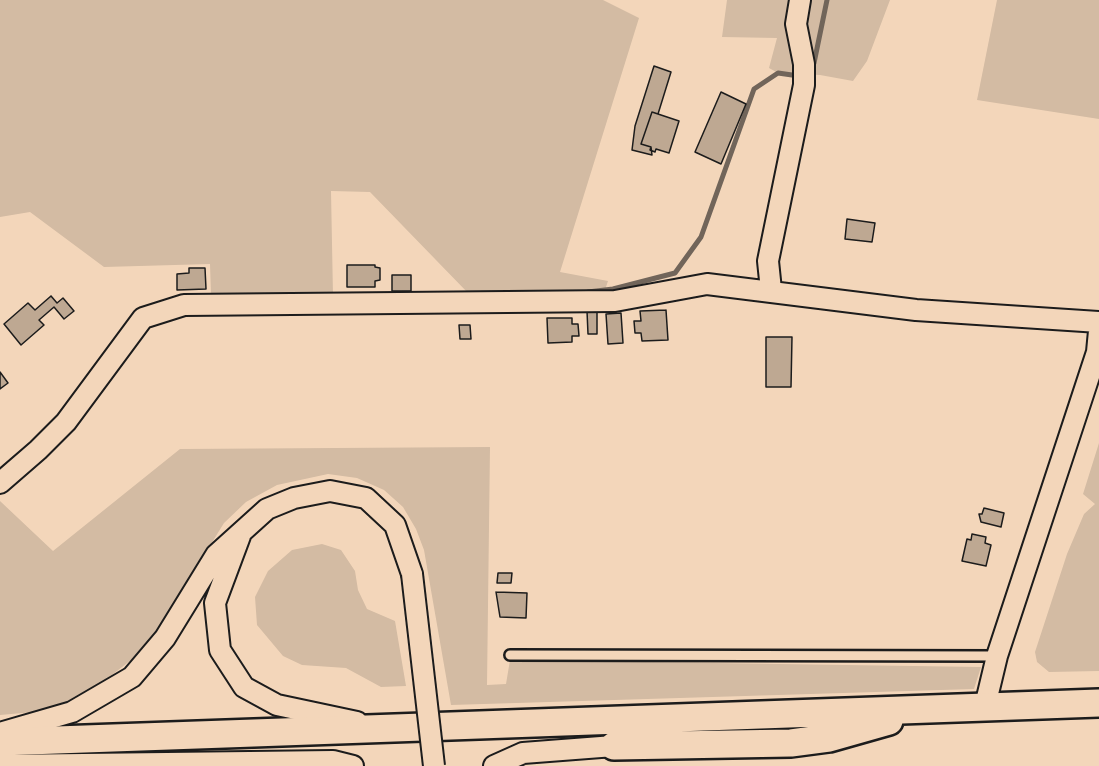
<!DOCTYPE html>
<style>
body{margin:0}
canvas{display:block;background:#f3d6ba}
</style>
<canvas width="1099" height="766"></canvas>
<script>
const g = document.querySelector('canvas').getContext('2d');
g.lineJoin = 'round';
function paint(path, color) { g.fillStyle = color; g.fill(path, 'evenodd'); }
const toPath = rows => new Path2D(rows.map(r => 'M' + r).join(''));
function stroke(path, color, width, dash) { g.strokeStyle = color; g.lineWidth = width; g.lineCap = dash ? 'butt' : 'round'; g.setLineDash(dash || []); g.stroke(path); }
const green = toPath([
 [0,0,603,0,639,18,560,272,608,281,602,299,468,293,370,192,331,191,333,296,211,295,210,264,104,267,30,212,0,217],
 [727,0,890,0,867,61,853,81,820,75,778,73,769,68,777,38,722,37],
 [997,0,1099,0,1099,119,977,100],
 [1099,443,1099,671,1049,672,1037,662,1035,652,1067,554,1084,514,1095,504,1083,494],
 [490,447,487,685,506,684,510,660,981,667,974,689,451,705,424,550,416,529,403,507,384,490,357,478,328,474,277,485,246,502,224,523,159,628,136,656,103,682,71,700,34,712,0,715,0,501,53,551,180,449],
 [322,544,341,550,355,571,358,590,367,609,395,621,406,686,381,687,346,668,302,665,283,656,257,625,255,597,268,571,292,550]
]);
const stream = toPath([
 [810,68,814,63,827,0],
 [588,292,613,289,675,273,701,237,754,89,778,73,799,76]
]);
const building = toPath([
 [654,66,671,72,658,114,652,112,641,144,651,147,652,155,632,150,635,126,654,66],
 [721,92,746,104,721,164,695,152,721,92],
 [652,112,679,121,669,153,656,149,655,152,650,150,651,147,641,144,652,112],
 [847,219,875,223,872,242,845,239,847,219],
 [347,265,375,265,375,267,380,268,380,280,375,281,375,287,347,287,347,265],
 [189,268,205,268,206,289,177,290,177,274,189,273,189,268],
 [392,275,411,275,411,291,392,291,392,275],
 [51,296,57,303,63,298,74,311,64,319,54,307,39,320,44,325,21,345,4,324,28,303,35,310,51,296],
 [666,310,668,340,642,341,641,333,635,333,634,321,641,321,640,311,666,310],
 [587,311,597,311,597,334,588,334,587,311],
 [621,313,623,343,608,344,606,314,621,313],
 [547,318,572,318,572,324,578,324,579,336,572,336,572,342,548,343,547,318],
 [459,325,470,325,471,339,460,339,459,325],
 [766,337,792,337,791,387,766,387,766,337],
 [0,372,8,383,0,389,0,372],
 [984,508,1004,513,1001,527,981,522,979,514,982,514,984,508],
 [972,534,986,537,985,543,991,545,986,566,962,561,967,539,971,540,972,534],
 [498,573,512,573,511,583,497,583,498,573],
 [496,592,527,593,526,618,500,617,496,592]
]);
const lane = toPath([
 [510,655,997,656]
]);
const street = toPath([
 [771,290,768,261,804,85,804,64,796,24,800,0],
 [0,483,38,450,66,422,143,318,184,305,615,301,707,284,916,310,1099,322],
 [240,536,215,603,220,650,244,687,277,705,357,722],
 [985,706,997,656,1097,352,1099,331],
 [0,733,72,712,132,677,165,638,216,555,267,509,294,498,330,491,366,498,395,525,412,574],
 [0,765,333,761,353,766],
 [494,766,523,753,614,746]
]);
const secondary = toPath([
 [0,742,1099,703],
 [614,746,791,743,829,738,889,721]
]);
const streetBridge = toPath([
 [412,574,434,766]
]);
paint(green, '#d3bba3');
stroke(stream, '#71655a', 5);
paint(building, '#bea892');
stroke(building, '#1c1c1c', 1.5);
stroke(lane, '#1c1c1c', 14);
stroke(street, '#1c1c1c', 24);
stroke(secondary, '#1c1c1c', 32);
stroke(lane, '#f3d6ba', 9);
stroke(street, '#f3d6ba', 20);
stroke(secondary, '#f3d6ba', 27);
stroke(streetBridge, '#1c1c1c', 24, []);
stroke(streetBridge, '#f3d6ba', 20);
</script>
